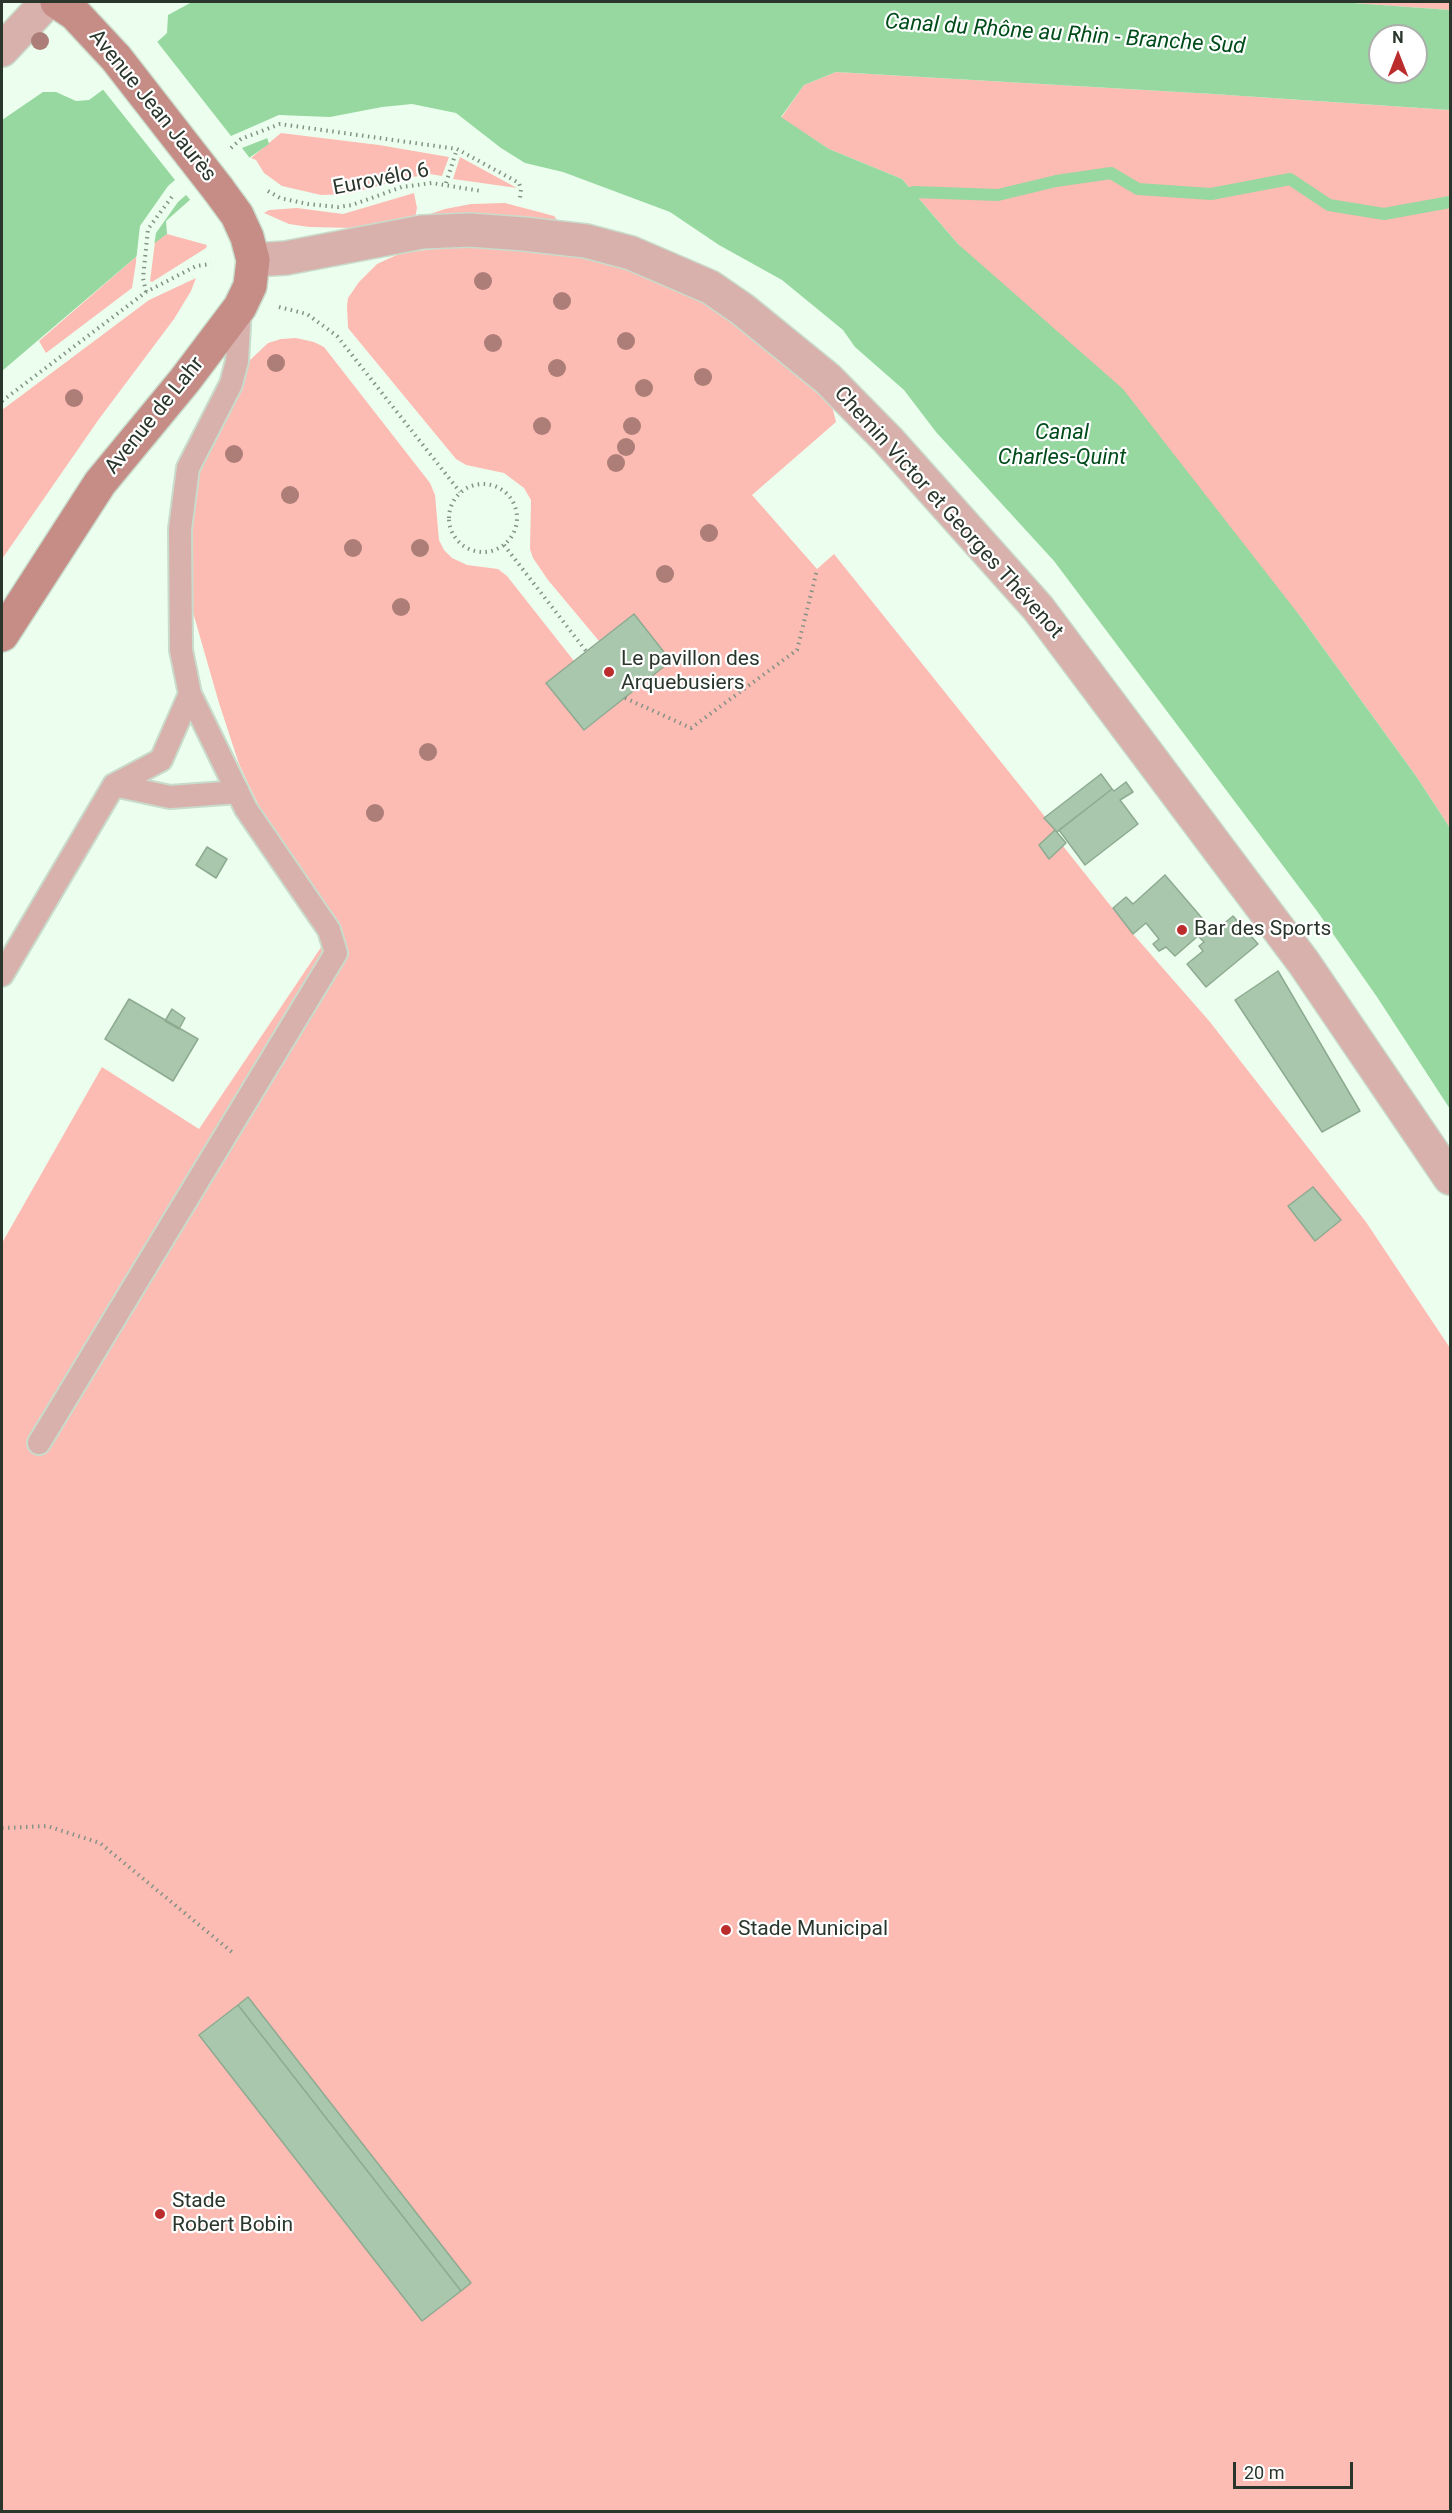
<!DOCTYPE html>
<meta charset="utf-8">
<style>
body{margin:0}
#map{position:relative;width:1452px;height:2513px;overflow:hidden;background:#ecffee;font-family:Roboto,sans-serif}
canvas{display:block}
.frame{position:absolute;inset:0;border:3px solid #2a362b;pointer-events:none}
.north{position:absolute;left:1368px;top:24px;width:60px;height:60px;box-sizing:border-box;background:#fff;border:2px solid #aaafaa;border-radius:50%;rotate:0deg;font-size:16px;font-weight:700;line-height:24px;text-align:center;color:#2a362b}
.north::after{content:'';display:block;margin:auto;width:21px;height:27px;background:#bb2c2d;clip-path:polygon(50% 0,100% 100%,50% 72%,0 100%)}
.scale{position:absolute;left:1233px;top:2462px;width:120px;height:27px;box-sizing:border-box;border:3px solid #2a362b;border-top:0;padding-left:8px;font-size:18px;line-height:21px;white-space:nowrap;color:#2a362b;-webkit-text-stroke:4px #fff;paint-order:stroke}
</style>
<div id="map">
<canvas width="1452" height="2513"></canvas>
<div class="frame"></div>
<div class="north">N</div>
<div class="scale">20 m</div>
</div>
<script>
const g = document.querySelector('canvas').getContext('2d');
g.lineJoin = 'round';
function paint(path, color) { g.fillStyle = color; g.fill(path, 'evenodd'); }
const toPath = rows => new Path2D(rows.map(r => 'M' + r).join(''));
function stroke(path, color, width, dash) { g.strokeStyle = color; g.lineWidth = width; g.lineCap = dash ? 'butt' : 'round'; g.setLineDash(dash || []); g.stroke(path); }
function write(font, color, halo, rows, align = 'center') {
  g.font = font + ' Roboto,sans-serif'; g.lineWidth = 4.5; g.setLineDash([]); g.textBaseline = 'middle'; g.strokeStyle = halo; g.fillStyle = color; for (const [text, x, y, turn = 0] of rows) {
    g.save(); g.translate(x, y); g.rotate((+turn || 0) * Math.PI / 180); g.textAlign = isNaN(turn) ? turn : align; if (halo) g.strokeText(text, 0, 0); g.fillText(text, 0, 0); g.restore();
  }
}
const green = toPath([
 [1339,2,1450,2,1450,10],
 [836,72,1213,94,1450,110,1450,828,1416,776,1300,616,958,244,902,179,829,149,781,118,804,85],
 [281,133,379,145,449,157,442,176,430,174,401,179,350,194,321,195,282,186,264,173,256,160,251,158],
 [460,157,517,188,453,179],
 [414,193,417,208,415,218,354,228,309,227,289,224,264,213,269,210,297,208,343,214],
 [505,203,554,216,559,222,427,217,430,214,445,209,471,204],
 [167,234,207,245,206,248,152,282,150,281,155,242],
 [460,246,569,254,623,267,686,294,713,309,775,357,832,406,836,422,752,495,817,569,834,554,1066,843,1063,846,1133,934,1210,1022,1366,1222,1450,1348,1450,2511,2,2512,2,1243,102,1067,199,1129,338,922,266,821,239,764,219,703,192,609,186,554,194,492,206,452,238,380,249,361,268,343,281,339,296,338,314,342,324,347,430,483,435,495,439,540,444,550,452,558,467,565,498,569,507,576,574,661,546,683,585,730,671,660,634,614,599,641,548,580,533,558,530,549,531,500,524,488,504,473,466,465,456,459,348,328,347,306,348,298,359,282,377,264,401,253],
 [137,256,132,288,46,353,39,341],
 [196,278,191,291,174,319,99,419,2,559,2,410,149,300]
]);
const water = toPath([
 [192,2,1339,2,1450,10,1450,110,1213,94,836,72,804,85,781,117,829,149,902,179,958,244,1123,389,1300,616,1416,776,1450,828,1450,1109,1377,997,1317,911,1054,561,936,432,904,390,855,347,843,330,782,280,719,245,670,212,563,172,525,163,501,148,456,113,412,104,382,107,330,117,279,115,263,123,269,144,192,198,166,221,167,234,137,256,2,371,2,120,43,92,56,92,76,101,89,100,112,83,167,33,168,15],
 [1380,36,1416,36,1416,72,1380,72]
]);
const pier = toPath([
 [155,39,231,136,279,115,322,120,280,118,267,124,270,137,242,148,252,161,192,202,186,195,178,202,156,233,154,246,136,261,140,226,168,186,175,180,101,87]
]);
const stream = toPath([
 [900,196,914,192,998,195,1056,181,1111,173,1138,189,1211,194,1290,179,1329,205,1384,214,1450,202]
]);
const building = toPath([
 [634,614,671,661,584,730,546,683,634,614],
 [1101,774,1112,789,1057,832,1044,818,1101,774],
 [1126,782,1133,792,1120,800,1138,824,1085,865,1059,830,1112,789,1114,791,1126,782],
 [1055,830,1066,843,1049,859,1039,845,1055,830],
 [207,847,227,859,216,878,196,865,207,847],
 [1165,875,1214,932,1233,916,1258,944,1206,987,1187,964,1203,951,1199,946,1204,942,1198,936,1175,956,1166,947,1159,951,1153,944,1159,939,1146,923,1133,934,1113,908,1126,897,1133,904,1165,875],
 [1278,971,1360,1111,1322,1132,1235,1000,1278,971],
 [129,999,198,1039,173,1081,105,1039,129,999],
 [172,1009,185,1018,179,1029,165,1021,172,1009],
 [1313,1187,1341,1220,1315,1241,1288,1206,1313,1187],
 [248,1997,471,2283,461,2291,238,2005,248,1997],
 [238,2005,461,2291,422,2321,199,2035,238,2005]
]);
const path = toPath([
 [231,148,241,139,280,124,457,149,519,183,521,189,520,198],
 [446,183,457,149],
 [268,191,280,198,308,204,338,207,352,205,402,187,432,183,481,191],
 [146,292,143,278,148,229,174,194],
 [279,307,307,314,337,336,460,492],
 [2,401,146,292,196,266,211,264],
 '449 518a34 34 0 1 1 68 0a34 34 0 1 1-68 0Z',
 [504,545,586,651],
 [625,698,691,728,797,650,817,570],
 [2,1828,47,1826,100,1843,233,1953]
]);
const lane = toPath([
 [114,785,170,797,238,792],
 [2,975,114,785,161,760,190,694],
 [39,1443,336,953,329,930,246,809,190,694,181,650,180,529,188,468,231,384,237,361,240,308]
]);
const street = toPath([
 [2,50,47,2],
 [253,260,286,258,422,232,470,230,524,234,586,241,631,253,710,287,742,309,828,379,888,440,1038,608,1304,963,1450,1178]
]);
const secondary = toPath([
 [57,2,75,14,116,58],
 [2,635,100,483,185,380,240,307,250,286,253,260,247,237,237,215,218,189]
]);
const secondaryBridge = toPath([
 [116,58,218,189]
]);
const trees = [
 [40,41],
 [483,281],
 [562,301],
 [626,341],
 [493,343],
 [276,363],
 [557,368],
 [703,377],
 [644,388],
 [74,398],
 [542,426],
 [632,426],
 [626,447],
 [234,454],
 [616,463],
 [290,495],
 [709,533],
 [353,548],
 [420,548],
 [665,574],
 [401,607],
 [428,752],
 [375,813]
];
const markers = [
 [609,672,6,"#bb2c2d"],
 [1182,930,6,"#bb2c2d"],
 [726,1930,6,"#bb2c2d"],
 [160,2214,6,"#bb2c2d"]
];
const streetNames = [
 ["Avenue Jean Jaurès",152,106,51],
 ["Eurovélo 6",381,180,-11],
 ["Avenue de Lahr",155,416,-51],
 ["Chemin Victor et Georges Thévenot",948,513,48]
];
const poiNames = [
 ["Le pavillon des",621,660],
 ["Arquebusiers",621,684],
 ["Bar des Sports",1194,930],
 ["Stade Municipal",738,1930],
 ["Stade",172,2202],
 ["Robert Bobin",172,2226]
];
const waterNames = [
 ["Canal du Rhône au Rhin - Branche Sud",1065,35,4],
 ["Canal",1062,433],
 ["Charles-Quint",1062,458]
];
paint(green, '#fcbbb3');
paint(water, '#96d8a0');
paint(pier, '#ecffee');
stroke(stream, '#96d8a0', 12);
paint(building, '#a8c7ac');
stroke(building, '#8eab91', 1.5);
stroke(lane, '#c9dbcb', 26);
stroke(street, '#c9dbcb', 36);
stroke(secondary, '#c9dbcb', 36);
stroke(path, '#849385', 4, [1.5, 4.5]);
stroke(lane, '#d8b1ac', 22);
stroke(street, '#d8b1ac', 33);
stroke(secondary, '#c68d87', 33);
stroke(secondaryBridge, '#c9dbcb', 36, []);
stroke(secondaryBridge, '#c68d87', 33);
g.fillStyle = '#ac7e77';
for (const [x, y] of trees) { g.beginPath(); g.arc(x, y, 9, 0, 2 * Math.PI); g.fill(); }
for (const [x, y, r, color] of markers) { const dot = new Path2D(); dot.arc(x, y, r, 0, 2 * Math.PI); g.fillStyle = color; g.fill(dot); stroke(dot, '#fff', 2); }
write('21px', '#2a362b', '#fff', streetNames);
write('21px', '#2a362b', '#fff', poiNames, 'left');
write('italic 22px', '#004d1b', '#fff', waterNames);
</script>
